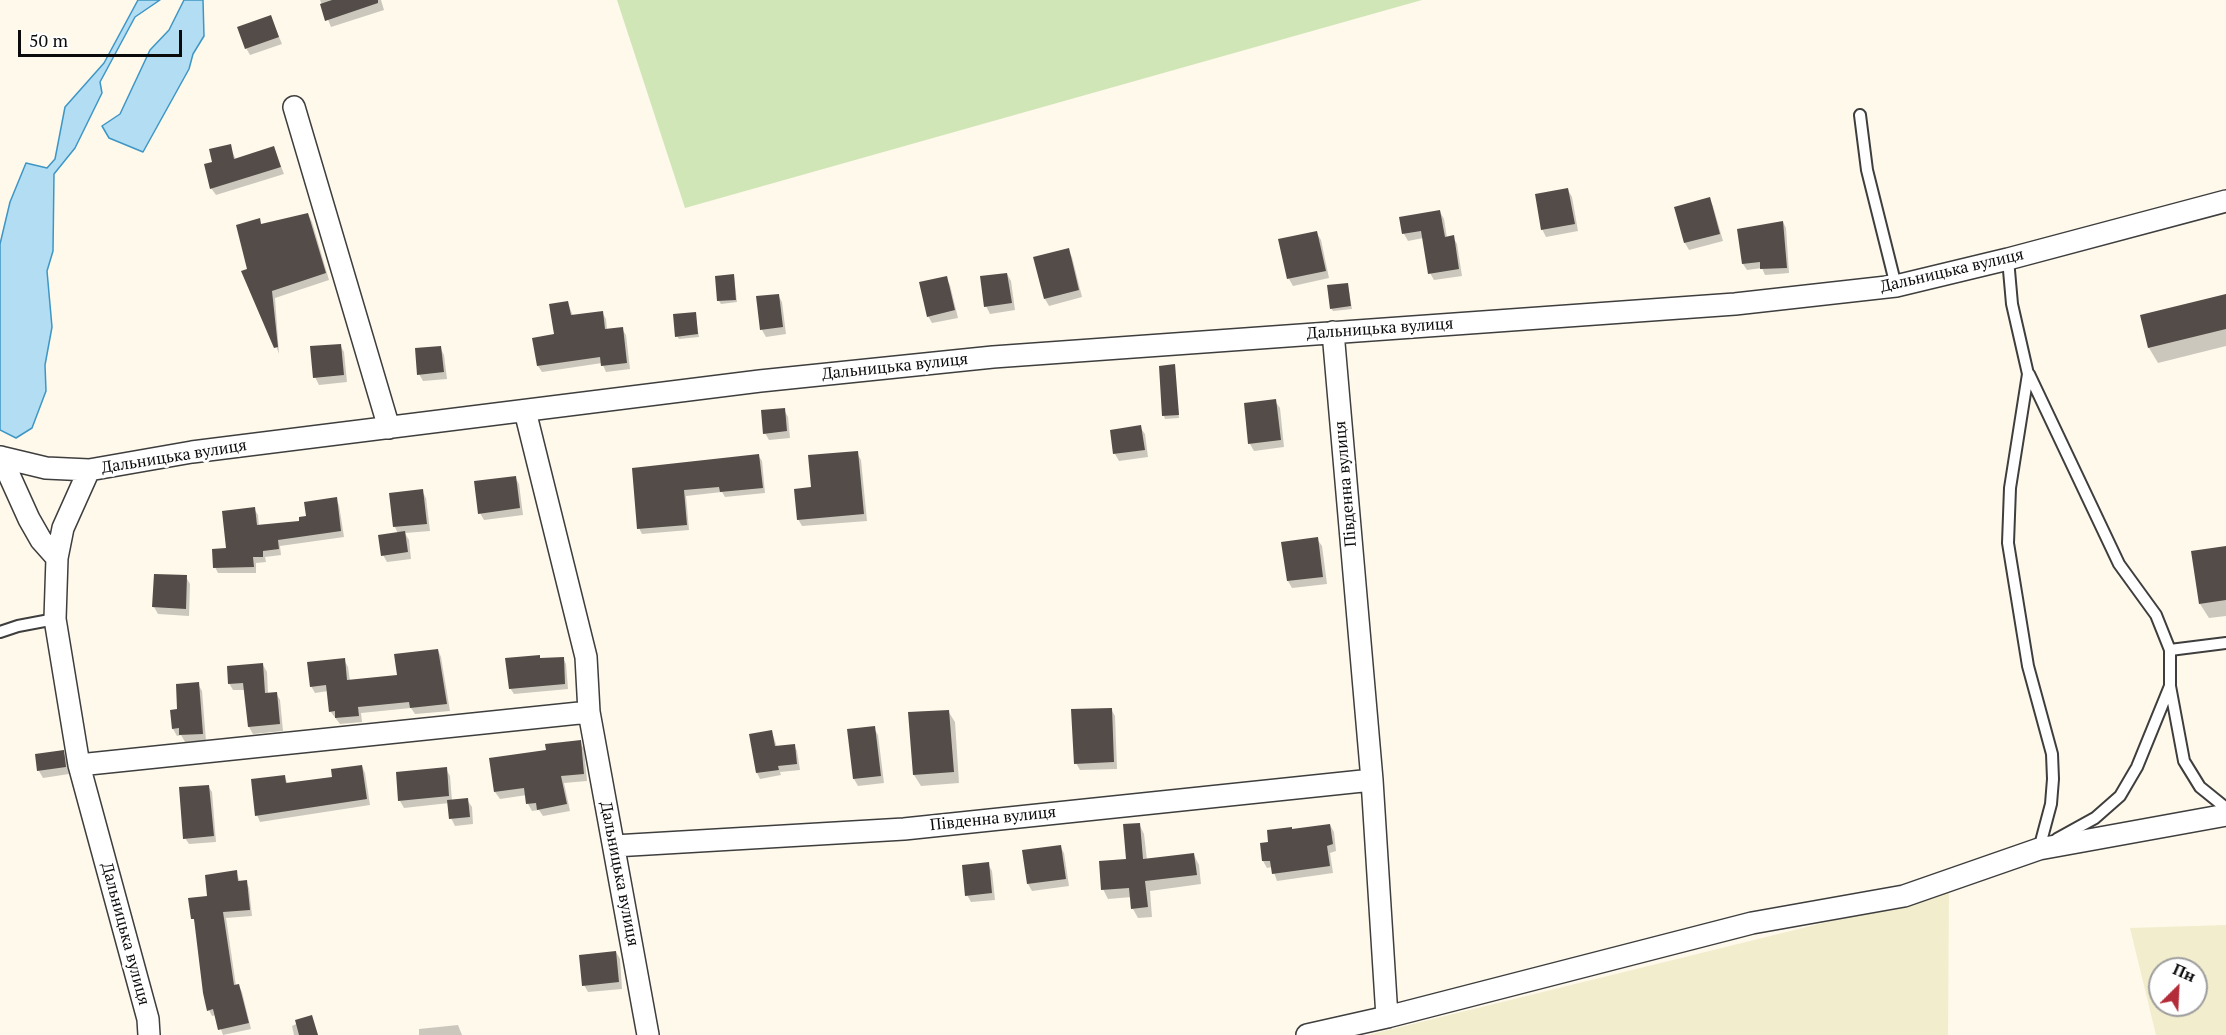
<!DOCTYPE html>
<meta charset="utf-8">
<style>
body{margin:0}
#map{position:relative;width:2226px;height:1035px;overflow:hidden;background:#fef9eb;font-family:"PT Serif",serif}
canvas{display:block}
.north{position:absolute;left:2148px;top:957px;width:60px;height:60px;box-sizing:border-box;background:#fff;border:2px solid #9d9d9d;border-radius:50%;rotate:24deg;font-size:16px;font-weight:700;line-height:24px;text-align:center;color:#0b0b0b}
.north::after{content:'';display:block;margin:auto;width:21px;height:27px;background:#b22c39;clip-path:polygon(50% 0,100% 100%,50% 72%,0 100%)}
.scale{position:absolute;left:18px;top:30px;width:164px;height:27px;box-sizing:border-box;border:3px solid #0b0b0b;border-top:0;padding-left:8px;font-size:18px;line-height:21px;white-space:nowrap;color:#0b0b0b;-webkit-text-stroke:4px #fff;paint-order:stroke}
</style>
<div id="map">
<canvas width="2226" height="1035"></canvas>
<div class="north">Пн</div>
<div class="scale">50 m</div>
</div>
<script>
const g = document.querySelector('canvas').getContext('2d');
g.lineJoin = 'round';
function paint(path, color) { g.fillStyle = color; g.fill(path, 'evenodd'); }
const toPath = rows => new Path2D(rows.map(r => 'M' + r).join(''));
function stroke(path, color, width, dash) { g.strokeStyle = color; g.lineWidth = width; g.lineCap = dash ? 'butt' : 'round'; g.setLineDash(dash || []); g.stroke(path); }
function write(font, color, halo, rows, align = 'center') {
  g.font = font + ' "PT Serif",serif'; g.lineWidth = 6; g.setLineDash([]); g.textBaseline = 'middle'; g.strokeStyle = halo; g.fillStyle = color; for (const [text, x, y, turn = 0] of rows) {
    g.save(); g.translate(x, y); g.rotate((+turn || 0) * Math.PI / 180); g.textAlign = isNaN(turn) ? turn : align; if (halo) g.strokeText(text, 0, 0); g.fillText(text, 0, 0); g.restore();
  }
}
const farmland = toPath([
 [1949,892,1948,1035,1368,1035],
 [2226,925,2226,1035,2156,1035,2130,928],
 [2160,969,2196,969,2196,1005,2160,1005]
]);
const green = toPath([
 [617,0,1422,0,685,208]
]);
const water = toPath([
 [138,0,160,0,135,17,100,82,102,93,75,148,54,174,53,251,47,271,52,327,45,365,46,391,32,428,16,438,0,430,0,244,10,202,26,163,47,168,55,159,65,107,104,63,138,0],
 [184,0,203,0,204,36,193,54,189,69,143,152,109,138,102,126,120,114,150,50,169,30,184,0]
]);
const shadow = toPath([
 [320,0,381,0,384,10,331,27],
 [271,17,282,44,250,55,246,48],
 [230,146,236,160,274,148,284,174,216,195,211,188,213,163],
 [1568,190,1572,197,1578,231,1546,237,1542,229],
 [1709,198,1713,206,1723,241,1689,250,1685,243,1675,208],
 [1440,212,1444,219,1447,238,1453,237,1457,244,1462,276,1434,280,1430,273,1423,238,1408,241,1404,234,1401,218],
 [308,214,312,222,329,280,275,298,279,354,249,270,259,220,262,225],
 [1783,222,1786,228,1789,273,1765,275,1762,268,1747,270,1743,264,1739,231],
 [1316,232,1321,240,1329,278,1293,286,1289,279],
 [1068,250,1072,257,1082,297,1049,306,1045,299],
 [1007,274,1011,281,1015,310,990,314,986,306],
 [734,276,737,302,721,304,719,301],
 [946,278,950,285,958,318,932,323,928,316],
 [1348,285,1352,309,1333,311,1331,308],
 [778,295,782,302,786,334,766,337,762,330,758,298],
 [2226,296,2226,346,2158,363,2149,348,2141,316],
 [568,303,573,316,602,312,606,319,607,330,622,329,626,335,630,369,606,372,602,363,542,372,538,366,556,336],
 [695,313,699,337,679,339,677,336],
 [340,345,344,352,347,382,319,385,315,377],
 [440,347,444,355,447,379,423,381,419,374],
 [1174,366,1179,418,1165,419,1164,416],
 [1275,401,1280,408,1284,447,1254,451,1250,444],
 [784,410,788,417,790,438,769,440,765,433],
 [1140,427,1145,434,1148,457,1119,461,1115,454,1111,431],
 [857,453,861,460,867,521,802,526,798,519],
 [758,455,762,461,765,493,725,497,722,492,686,496,689,530,642,534,639,528,633,469],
 [515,477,519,484,523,515,484,520,480,513],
 [422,491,426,498,430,531,405,533,409,540,411,559,387,562,383,555,398,534,395,527,391,494],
 [336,499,339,505,344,537,280,546,281,555,265,557,266,562,256,563,256,573,218,573,215,567,254,509,258,515,259,527,301,522],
 [1317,539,1322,546,1327,584,1292,588,1288,581,1283,543],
 [2226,548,2226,616,2209,618,2200,604],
 [186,577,190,584,189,616,158,614,154,607],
 [438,650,441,657,450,711,415,714,411,708,361,713,362,722,340,724,330,711,328,691,315,693,311,686,344,660,348,667,350,681,398,676],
 [563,658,566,664,568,689,514,694,510,688,541,660],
 [263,665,267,672,268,694,276,693,280,700,283,731,253,734,249,727,246,690,233,690,229,683],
 [198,684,202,691,206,741,185,742,181,735,177,736,173,729,179,711],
 [1111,709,1115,716,1117,769,1080,770,1076,763],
 [948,711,955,722,959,783,921,786,914,775],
 [874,728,878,735,884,783,858,786,854,779],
 [772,732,777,747,794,745,797,751,800,770,780,772,781,775,760,779,757,773],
 [580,742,584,749,587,781,564,783,570,811,543,816,539,810,532,811,528,804,527,795,500,799,495,792,547,751],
 [63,752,67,759,69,774,43,778,39,771,37,756],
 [362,766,365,773,370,805,260,822,257,815,284,776,288,784,333,778],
 [446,769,450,776,452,801,467,800,472,807,473,824,455,826,451,818,449,803,404,808,400,801],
 [208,786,212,792,216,842,189,844,185,838],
 [1139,824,1144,834,1147,860,1194,855,1199,865,1201,884,1150,891,1152,917,1138,918,1133,909,1132,897,1108,899,1103,889,1128,860],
 [1330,825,1334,832,1336,851,1330,853,1333,873,1277,881,1272,867,1267,868,1263,861,1270,843,1292,831],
 [1060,846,1064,853,1069,886,1032,891,1028,884],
 [988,864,992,871,995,900,971,902,967,895],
 [236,872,240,882,246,882,249,888,252,916,226,918,236,986,239,986,242,992,251,1029,223,1035,216,1015,212,1016,209,1010,196,924,193,918,209,897],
 [616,952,620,959,622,989,588,992,584,985],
 [311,1017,318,1035,294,1035,292,1026],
 [458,1025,462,1035,419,1035,419,1029]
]);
const building = toPath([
 [332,0,378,0,378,3,325,21,320,4],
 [271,15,279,37,245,49,237,27],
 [231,144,234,159,274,146,281,167,210,189,204,164,212,162,209,149],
 [1568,188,1575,224,1541,230,1535,194],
 [1710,197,1720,234,1684,243,1674,207],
 [1440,210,1445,237,1454,235,1459,269,1428,274,1421,231,1402,234,1399,217],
 [308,213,326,273,272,291,278,347,274,348,241,271,247,269,236,225,260,218,261,224],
 [1783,221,1787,268,1760,269,1760,262,1742,264,1737,229],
 [1317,231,1326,271,1287,279,1278,239],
 [1069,248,1079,290,1044,299,1033,257],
 [1007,273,1012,303,984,307,980,276],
 [734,274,736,300,717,301,715,276],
 [947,276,955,310,927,317,919,282],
 [1348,283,1351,306,1330,309,1327,285],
 [779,294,783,327,760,330,756,296],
 [2226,294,2226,329,2148,348,2140,315],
 [568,301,571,315,603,311,605,329,623,327,627,363,601,366,600,357,537,366,532,338,554,334,549,304],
 [696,312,698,334,675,337,673,314],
 [341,344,344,375,313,378,310,346],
 [441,346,444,372,417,375,415,348],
 [1175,364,1179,415,1162,416,1159,366],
 [1276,399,1281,440,1248,444,1244,403],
 [785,408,787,431,763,434,761,410],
 [1141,425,1145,450,1113,454,1110,430],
 [858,451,864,514,797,520,794,489,811,487,808,455],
 [759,454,763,488,720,492,719,487,684,490,687,525,637,529,632,468],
 [516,476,520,508,478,514,474,481],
 [423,489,427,524,393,527,389,493],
 [337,497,341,531,278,540,279,549,263,551,263,557,253,557,254,567,213,568,212,549,226,548,222,511,255,507,257,525,299,521,299,517,306,516,304,502],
 [405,531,408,552,381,556,378,535],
 [1318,537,1323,577,1287,581,1281,542],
 [2226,546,2226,600,2199,604,2191,551],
 [154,574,187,575,186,609,152,607],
 [438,649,447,704,410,708,409,702,358,707,359,716,335,718,335,711,329,712,326,685,310,687,307,662,345,658,347,680,397,675,394,654],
 [540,655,540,658,564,657,565,684,509,689,505,658],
 [263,663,265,693,277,692,280,724,248,727,243,683,228,684,227,666],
 [199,682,203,734,179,735,179,728,172,729,170,710,177,709,176,684],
 [1112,708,1114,762,1074,764,1071,709],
 [949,710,954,772,913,775,908,712],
 [875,726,881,776,853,779,847,729],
 [772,730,775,746,795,744,797,764,778,766,779,770,756,773,749,734],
 [581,740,584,774,561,776,567,804,537,810,536,803,526,804,524,788,494,792,489,758,546,750,545,744],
 [64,750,66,767,37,771,35,754],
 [362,765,367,799,255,816,251,779,285,775,286,783,332,777,331,769],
 [447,767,449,796,398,801,396,772],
 [209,785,214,836,183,839,179,787],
 [468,798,470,817,449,819,447,800],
 [1140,823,1143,859,1194,853,1197,875,1145,881,1148,907,1131,909,1129,888,1101,890,1099,861,1126,859,1123,824],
 [1330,824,1333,844,1327,846,1330,866,1272,874,1270,861,1262,861,1260,843,1268,842,1267,830,1292,827,1292,829],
 [1061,845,1066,879,1027,884,1022,850],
 [989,862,992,893,965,896,962,865],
 [237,870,238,881,247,880,250,910,223,912,234,985,239,984,249,1023,218,1030,213,1009,207,1011,203,993,194,919,191,919,188,898,207,896,205,875],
 [616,951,619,982,582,986,579,955],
 [312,1015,318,1035,299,1035,295,1020]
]);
const service = toPath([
 [1860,115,1867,170,1896,286],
 [2008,259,2012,304,2028,374,2010,488,2008,543,2028,666,2052,754,2053,779,2051,804,2039,849],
 [2029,374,2119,564,2156,615,2170,650,2170,686,2184,761,2200,787,2226,808],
 [0,632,18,626,55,619],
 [2170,650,2226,643],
 [2057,839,2095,818,2120,796,2137,767,2170,686]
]);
const minor = toPath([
 [294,107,389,428],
 [1333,332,1372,780,1387,1017],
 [525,411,586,657,589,712,648,1035],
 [0,457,46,468,89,470],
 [1,457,29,519,41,540,57,558],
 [79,765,589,712],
 [614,846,904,829,1372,780],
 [149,1035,148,1019,79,765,55,619,57,558,63,528,89,470,192,452,760,381,993,357,1735,304,1896,286,2008,259,2226,201],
 [1307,1035,1387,1017,1752,923,1904,896,2039,849,2226,815]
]);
const streetNames = [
 ["Дальницька вулиця",1952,271,-13],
 ["Дальницька вулиця",1380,329,-4],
 ["Дальницька вулиця",895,367,-6],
 ["Дальницька вулиця",174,457,-9],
 ["Південна вулиця",1346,484,-95],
 ["Південна вулиця",993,819,-6],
 ["Дальницька вулиця",619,874,79],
 ["Дальницька вулиця",125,934,75]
];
paint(farmland, '#f2edcd');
paint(green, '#d1e6b7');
paint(water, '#b2ddf2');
stroke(water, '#3e96c5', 1.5);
paint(shadow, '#0003');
paint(building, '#534c48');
stroke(service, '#3e3e3e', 14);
stroke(minor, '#3e3e3e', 24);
stroke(service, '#fff', 10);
stroke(minor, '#fff', 21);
write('16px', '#0b0b0b', '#fff', streetNames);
</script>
